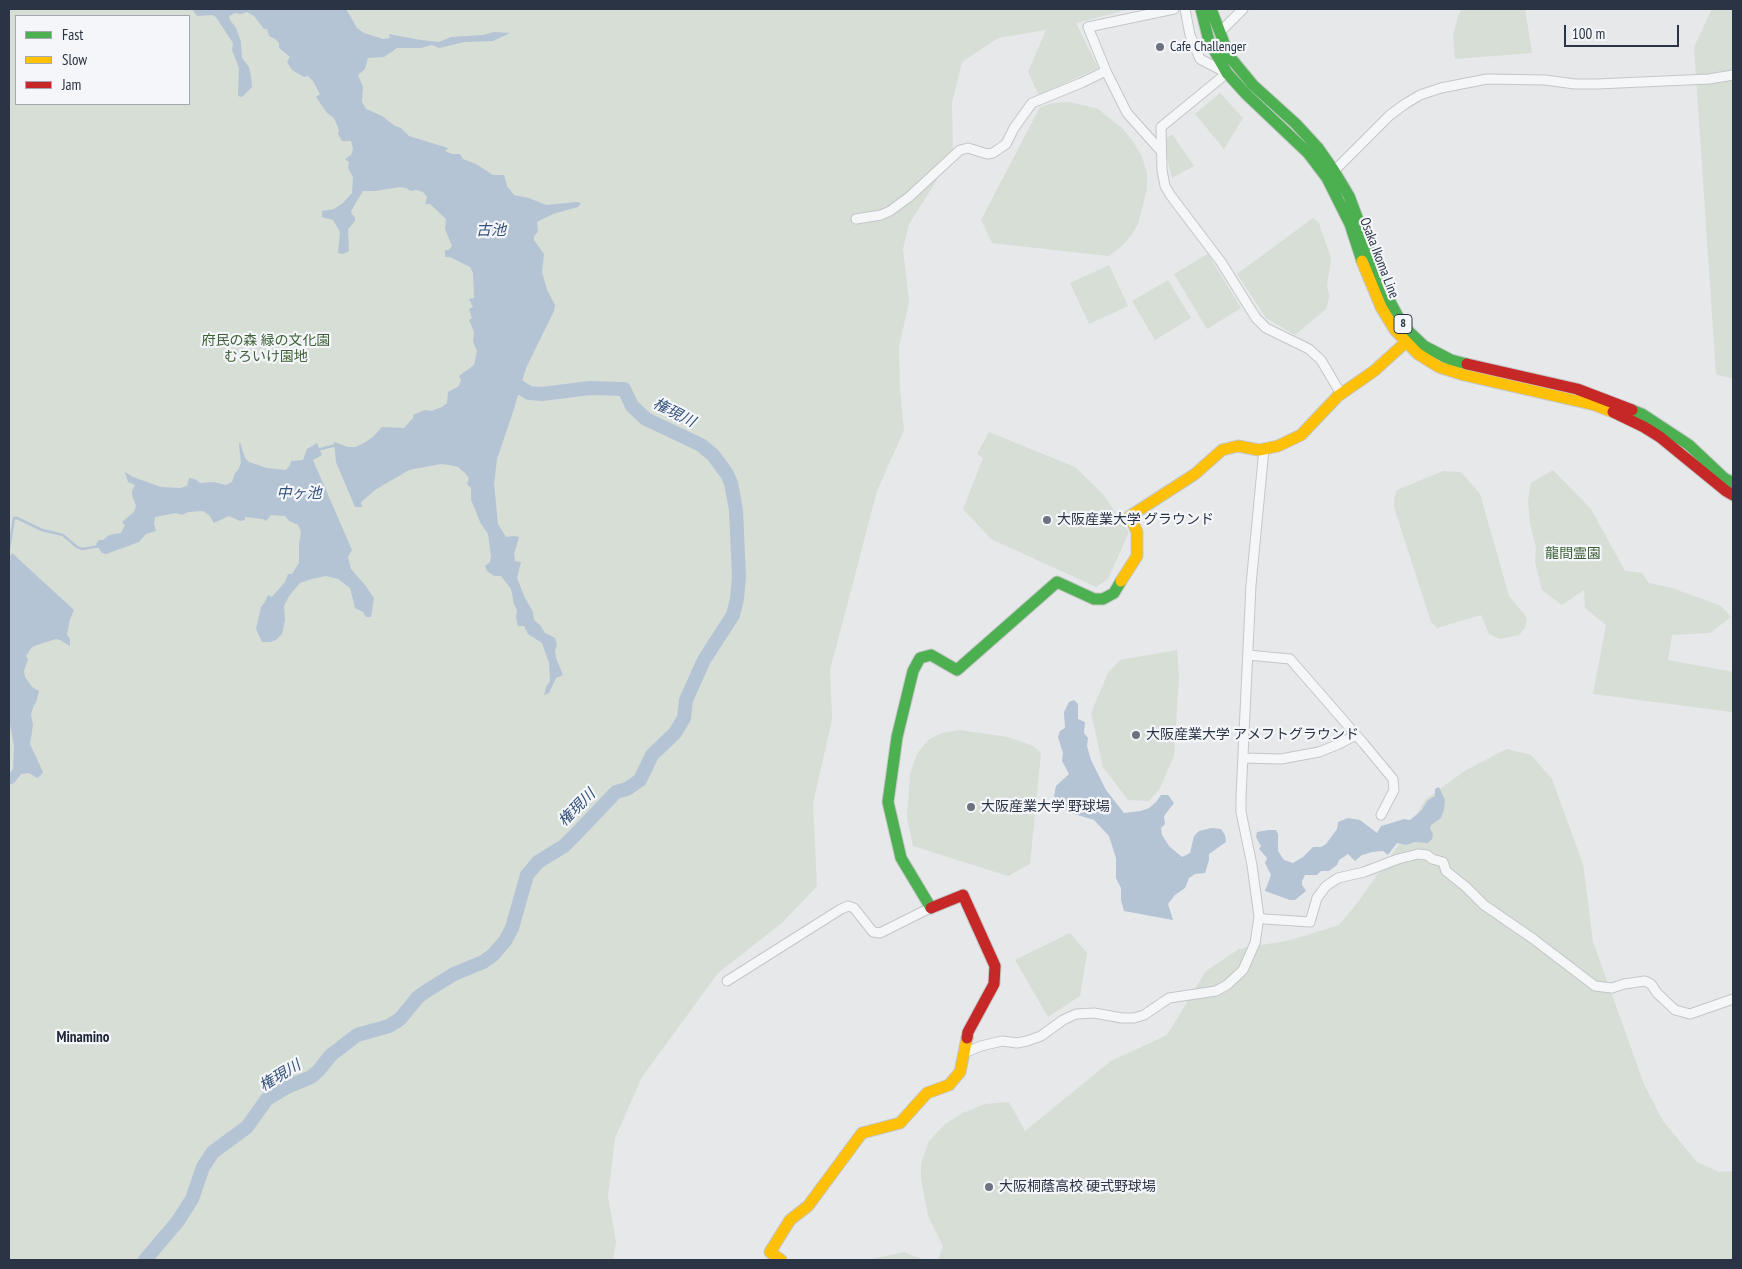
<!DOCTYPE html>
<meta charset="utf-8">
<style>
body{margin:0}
#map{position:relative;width:1742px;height:1269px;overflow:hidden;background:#e6e8ea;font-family:"PT Sans Narrow",sans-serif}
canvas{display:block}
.frame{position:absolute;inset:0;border:10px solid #2b3445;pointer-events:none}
.legend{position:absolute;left:15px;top:15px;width:175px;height:90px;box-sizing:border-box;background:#f4f6f9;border:1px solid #a4a8b1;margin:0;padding:6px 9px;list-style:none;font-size:15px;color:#2b3445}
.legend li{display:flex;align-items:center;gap:10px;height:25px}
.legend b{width:25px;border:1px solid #a4a8b1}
.scale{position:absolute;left:1564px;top:25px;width:115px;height:22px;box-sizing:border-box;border:2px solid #2b3445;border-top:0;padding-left:6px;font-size:15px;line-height:18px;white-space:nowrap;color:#2b3445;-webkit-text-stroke:4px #f4f6f9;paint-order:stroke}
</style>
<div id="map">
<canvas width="1742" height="1269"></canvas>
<div class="frame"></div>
<ul class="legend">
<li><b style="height:6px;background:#4caf50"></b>Fast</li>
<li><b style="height:6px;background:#ffc107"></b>Slow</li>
<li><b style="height:6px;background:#c62828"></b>Jam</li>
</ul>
<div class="scale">100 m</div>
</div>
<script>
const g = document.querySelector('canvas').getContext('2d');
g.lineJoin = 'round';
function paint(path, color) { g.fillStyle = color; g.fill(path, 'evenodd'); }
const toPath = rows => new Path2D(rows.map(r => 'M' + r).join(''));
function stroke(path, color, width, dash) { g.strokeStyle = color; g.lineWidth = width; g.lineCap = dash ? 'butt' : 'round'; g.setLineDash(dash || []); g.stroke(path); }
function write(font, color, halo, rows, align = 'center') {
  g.font = font + ' "PT Sans Narrow","Noto Sans JP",sans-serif'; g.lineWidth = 4.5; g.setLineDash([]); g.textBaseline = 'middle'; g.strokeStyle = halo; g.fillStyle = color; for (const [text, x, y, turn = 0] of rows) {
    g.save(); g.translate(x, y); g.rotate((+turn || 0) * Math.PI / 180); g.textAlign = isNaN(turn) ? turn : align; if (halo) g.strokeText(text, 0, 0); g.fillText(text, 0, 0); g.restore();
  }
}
const green = toPath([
 [9,9,1130,9,1076,23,1098,68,1039,95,1028,72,1046,30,998,38,962,62,952,103,953,150,935,183,909,224,903,249,909,302,899,347,900,390,904,430,877,491,830,670,832,720,813,803,817,886,783,922,718,973,642,1077,615,1138,608,1196,616,1242,613,1260,9,1260],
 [16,16,189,16,189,104,16,104],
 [1462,9,1525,9,1532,53,1455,59,1453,35,1458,16],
 [1712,9,1733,9,1733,379,1716,374,1694,47],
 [1220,93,1243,118,1224,149,1195,114],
 [1070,102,1098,109,1122,128,1132,140,1142,157,1147,173,1147,189,1138,224,1132,234,1123,245,1109,256,992,243,981,220,1040,107,1053,103],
 [1172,134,1194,166,1172,178,1163,141],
 [1313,218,1319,223,1331,258,1327,286,1330,296,1326,309,1295,335,1266,318,1237,274],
 [1208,254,1241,308,1207,329,1174,274],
 [1109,265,1128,306,1089,324,1070,283],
 [1168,280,1191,318,1155,340,1132,301],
 [989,432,1075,467,1102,493,1129,532,1108,579,1096,587,991,539,963,509,983,458,977,454],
 [1553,470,1591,509,1625,571,1642,573,1649,583,1672,588,1721,606,1731,617,1710,633,1672,635,1668,660,1733,672,1733,727,1732,712,1593,694,1606,625,1585,608,1584,590,1562,605,1542,590,1535,562,1536,548,1530,524,1528,501,1531,483],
 [1443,471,1461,472,1480,494,1509,596,1527,618,1525,628,1519,635,1500,639,1489,634,1481,615,1437,628,1431,622,1394,507,1394,499,1397,490],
 [1177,650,1179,676,1174,756,1160,788,1149,801,1128,800,1103,767,1091,713,1108,673,1120,660],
 [959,730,1008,737,1033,746,1041,753,1030,864,1008,876,913,846,907,818,910,774,917,754,928,740,942,733],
 [1507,749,1531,755,1552,779,1583,864,1593,942,1644,1084,1663,1121,1697,1162,1719,1172,1733,1171,1733,1260,938,1260,943,1246,928,1216,921,1179,921,1163,929,1141,945,1124,963,1113,985,1104,1009,1102,1025,1131,1111,1061,1167,1035,1206,971,1239,949,1291,940,1339,925,1358,902,1404,837,1425,800,1466,770],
 [1070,933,1087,953,1080,996,1048,1017,1015,960],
 [904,1252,924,1260,867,1260]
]);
const water = toPath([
 [192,9,346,9,357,28,364,33,383,39,390,38,389,34,421,40,439,42,451,37,483,35,494,32,510,33,493,41,465,42,439,48,432,45,421,48,397,48,384,57,368,58,365,69,358,75,363,87,362,102,366,109,382,116,395,126,401,128,409,136,448,148,445,151,452,154,460,154,463,159,476,164,493,175,504,175,507,186,514,195,529,198,546,205,577,202,581,203,578,207,553,214,537,222,538,232,534,236,534,240,544,254,542,272,547,290,555,305,554,311,526,368,513,412,497,459,494,484,498,524,506,537,514,536,519,537,514,554,515,561,521,562,517,578,525,598,533,612,534,620,540,625,545,633,555,638,557,645,555,650,556,658,563,675,556,678,549,693,544,695,546,687,550,681,549,663,542,643,528,634,524,626,518,626,516,617,517,610,514,604,511,589,501,576,494,576,487,571,485,566,490,562,491,556,488,534,480,522,475,509,471,500,471,488,467,484,469,478,465,473,458,467,449,465,440,464,409,470,375,490,361,502,362,507,355,507,336,462,334,442,348,447,356,447,364,443,373,437,382,427,404,428,413,418,413,415,425,410,431,411,442,407,447,403,448,392,459,386,461,380,459,376,474,365,477,351,473,342,474,332,469,320,472,318,469,309,473,307,469,299,474,298,473,273,470,267,450,257,445,257,445,250,449,250,452,246,445,229,446,219,430,204,425,204,427,197,423,192,416,190,411,191,406,188,400,187,375,191,363,191,351,211,352,214,355,217,355,221,348,229,349,251,343,254,338,253,340,232,333,220,322,217,322,211,334,209,343,203,352,193,353,177,348,168,349,162,345,159,351,155,353,149,351,141,342,141,338,134,339,130,334,118,327,113,316,97,320,94,313,81,308,76,304,77,292,70,287,62,290,57,279,48,279,43,275,39,269,36,267,29,264,29,254,16,247,12,241,14,235,13,229,16,230,20,236,28,241,42,242,58,249,67,251,76,252,87,242,97,238,96,239,68,232,50,233,43,216,17,212,15,197,16],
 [240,442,245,458,249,462,267,468,286,470,290,465,291,461,303,460,307,449,317,443,322,455,313,460,352,550,348,557,351,569,365,585,374,598,371,617,366,617,363,612,355,608,350,588,338,579,326,576,312,579,300,583,289,596,284,606,285,620,282,634,276,640,270,642,262,642,256,629,261,607,265,602,268,595,272,597,285,582,288,574,292,574,299,563,299,544,301,532,298,525,289,521,285,516,271,515,266,521,263,519,245,517,245,520,240,521,229,516,214,523,209,515,203,511,188,512,182,515,176,513,155,517,154,524,156,531,146,534,139,542,106,554,102,553,96,544,99,540,103,540,109,535,121,533,125,525,122,522,134,512,136,506,132,495,132,491,135,485,128,482,125,472,133,477,161,487,180,488,187,486,189,478,195,479,200,483,214,482,226,485,232,482,235,473,238,470,241,463,239,445],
 [12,553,74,610,70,619,67,635,70,639,70,646,60,640,56,639,37,645,32,647,26,656,28,659,24,671,25,677,32,687,39,691,36,703,34,705,31,714,33,725,30,744,43,772,40,776,37,778,29,773,21,774,14,783,9,785,9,774,13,769,14,747,10,724,9,722,9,577,10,577,10,572,9,558],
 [1074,700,1078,704,1078,719,1085,722,1084,733,1088,738,1087,746,1091,760,1106,790,1124,813,1141,811,1149,808,1156,802,1161,795,1168,795,1174,803,1164,816,1165,824,1161,828,1162,835,1169,846,1182,857,1190,853,1194,836,1199,831,1212,828,1221,829,1225,835,1226,842,1209,854,1209,860,1205,873,1195,874,1189,878,1185,888,1175,895,1168,904,1173,920,1124,911,1121,900,1121,888,1116,878,1116,858,1109,836,1094,820,1068,812,1061,806,1054,796,1056,786,1069,774,1062,761,1063,753,1058,737,1060,731,1065,728,1064,712,1069,702],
 [1439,787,1445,800,1444,810,1441,818,1431,825,1430,828,1433,834,1432,839,1428,843,1415,842,1406,845,1397,843,1388,855,1383,851,1372,852,1362,855,1355,861,1348,854,1339,860,1337,865,1329,871,1321,871,1317,875,1305,875,1302,881,1302,885,1306,891,1295,900,1290,900,1265,891,1271,875,1265,863,1267,858,1259,849,1261,846,1256,837,1257,832,1269,830,1276,830,1278,834,1278,851,1284,860,1293,863,1303,857,1313,847,1321,847,1326,844,1337,829,1338,822,1348,818,1360,820,1377,833,1381,826,1388,824,1404,819,1410,820,1422,810,1427,801,1435,796,1435,789]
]);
const stream = toPath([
 [317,450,336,445],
 [9,549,14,518,17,518,42,530,63,535,77,547,82,549,100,546]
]);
const river = toPath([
 [145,1260,178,1221,192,1199,203,1167,213,1152,247,1127,267,1099,287,1087,311,1077,318,1071,331,1055,357,1035,389,1026,400,1019,418,997,428,990,454,974,483,962,493,955,505,941,512,928,527,875,538,862,564,846,576,834,616,792,627,789,640,780,652,755,675,733,684,718,686,700,704,660,733,615,737,599,739,577,736,510,731,483,727,474,713,455,701,445,646,419,632,406,624,389,590,388,542,394,529,393,518,386]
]);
const street = toPath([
 [1185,9,1190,35,1200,59,1227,73,1161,127,1162,170,1165,186,1171,196,1221,262,1256,318,1266,328,1309,349,1321,360,1341,394],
 [1219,33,1243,9],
 [1161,151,1127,113,1106,71,1088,27,1174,9],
 [1334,171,1390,115,1405,104,1420,95,1441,88,1487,79,1545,80,1575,84,1597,84,1709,79,1733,75],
 [856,219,881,215,890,211,909,197,960,150,968,148,987,154,993,153,1006,144,1014,128,1032,103,1081,83,1106,71],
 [1248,655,1290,659,1364,744,1393,779,1394,790,1381,815],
 [1243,758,1281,759,1319,752,1339,744,1356,735],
 [1259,917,1265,919,1310,922,1317,898,1326,886,1338,878,1364,872,1398,859,1418,854,1427,855,1432,859,1443,862,1446,871,1466,887,1484,905,1532,938,1595,986,1612,988,1624,984,1645,981,1651,984,1657,993,1675,1010,1690,1014,1733,999],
 [727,981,841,909,848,906,854,908,873,932,880,933,930,908],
 [964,1053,981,1046,1002,1041,1017,1043,1027,1041,1041,1036,1063,1020,1076,1014,1094,1013,1122,1018,1134,1018,1144,1015,1169,998,1216,991,1227,985,1243,970,1255,943,1259,917,1252,865,1241,812,1241,797,1251,585,1264,449]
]);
const fast = toPath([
 [1201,9,1209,41,1227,73,1246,94,1308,153,1327,178,1350,224,1362,261],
 [1211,9,1229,56,1253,85,1296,124,1318,148,1334,171,1349,196,1386,294,1403,326,1424,346,1451,360,1467,364],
 [1632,410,1642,414,1689,445,1724,478,1733,483],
 [931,908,901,858,888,802,897,737,913,671,920,658,931,655,957,670,1057,582,1094,599,1103,599,1114,593,1121,581]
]);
const slow = toPath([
 [1362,261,1381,307,1395,330,1418,354,1439,367,1464,375,1595,405,1613,412],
 [1121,581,1137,556,1137,532,1130,516,1195,474,1222,450,1238,446,1259,450,1278,446,1301,435,1338,396,1374,371,1406,342],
 [781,1260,770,1252,790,1220,808,1206,862,1133,900,1123,927,1093,949,1085,960,1072,967,1038]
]);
const jam = toPath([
 [1467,364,1577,389,1632,410],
 [1613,412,1644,427,1660,437,1726,491,1733,495],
 [931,908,963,895,995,966,994,984,968,1032,967,1038]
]);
const markers = [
 [1160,47,5,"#6c737f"],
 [1047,520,5,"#6c737f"],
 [1136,735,5,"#6c737f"],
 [971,807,5,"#6c737f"],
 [989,1187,5,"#6c737f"]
];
const shields = [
 [1403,324,18]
];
const shieldNames = [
 ["8",1403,324]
];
const poiNames = [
 ["Cafe Challenger",1170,47],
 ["大阪産業大学 グラウンド",1057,520],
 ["大阪産業大学 アメフトグラウンド",1146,735],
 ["大阪産業大学 野球場",981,807],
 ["大阪桐蔭高校 硬式野球場",999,1187]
];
const streetNames = [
 ["Osaka Ikoma Line",1379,258,69]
];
const parkNames = [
 ["府民の森 緑の文化園",266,341],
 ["むろいけ園地",266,357],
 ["龍間霊園",1573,554]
];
const waterNames = [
 ["古池",491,231],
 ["権現川",674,413,27],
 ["中ヶ池",299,494],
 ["権現川",577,808,-45],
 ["権現川",280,1076,-31]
];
const neighbourhoodNames = [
 ["Minamino",83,1038]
];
paint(green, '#d6ded6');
paint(water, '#b4c4d5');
stroke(stream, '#b4c4d5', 2.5);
stroke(river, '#b4c4d5', 14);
stroke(street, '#c4c6c8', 11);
stroke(fast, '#c4c6c8', 13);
stroke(slow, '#c4c6c8', 13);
stroke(jam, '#c4c6c8', 13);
stroke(street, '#f5f6f7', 9);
stroke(fast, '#4caf50', 11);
stroke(slow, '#ffc107', 11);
stroke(jam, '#c62828', 11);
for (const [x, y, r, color] of markers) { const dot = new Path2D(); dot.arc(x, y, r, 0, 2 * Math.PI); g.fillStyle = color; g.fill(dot); stroke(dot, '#f4f6f9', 2); }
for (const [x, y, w] of shields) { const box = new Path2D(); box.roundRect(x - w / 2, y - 9.5, w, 19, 4); g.fillStyle = '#f4f6f9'; g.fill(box); stroke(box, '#2b3445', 1); }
write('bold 12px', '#2b3445', null, shieldNames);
write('14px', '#2b3445', '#f4f6f9', poiNames, 'left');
write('14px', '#2b3445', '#f4f6f9', streetNames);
write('14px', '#3f6138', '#f4f6f9', parkNames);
write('italic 15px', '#34527a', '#f4f6f9', waterNames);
write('bold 15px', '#1d2536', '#f4f6f9', neighbourhoodNames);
</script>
